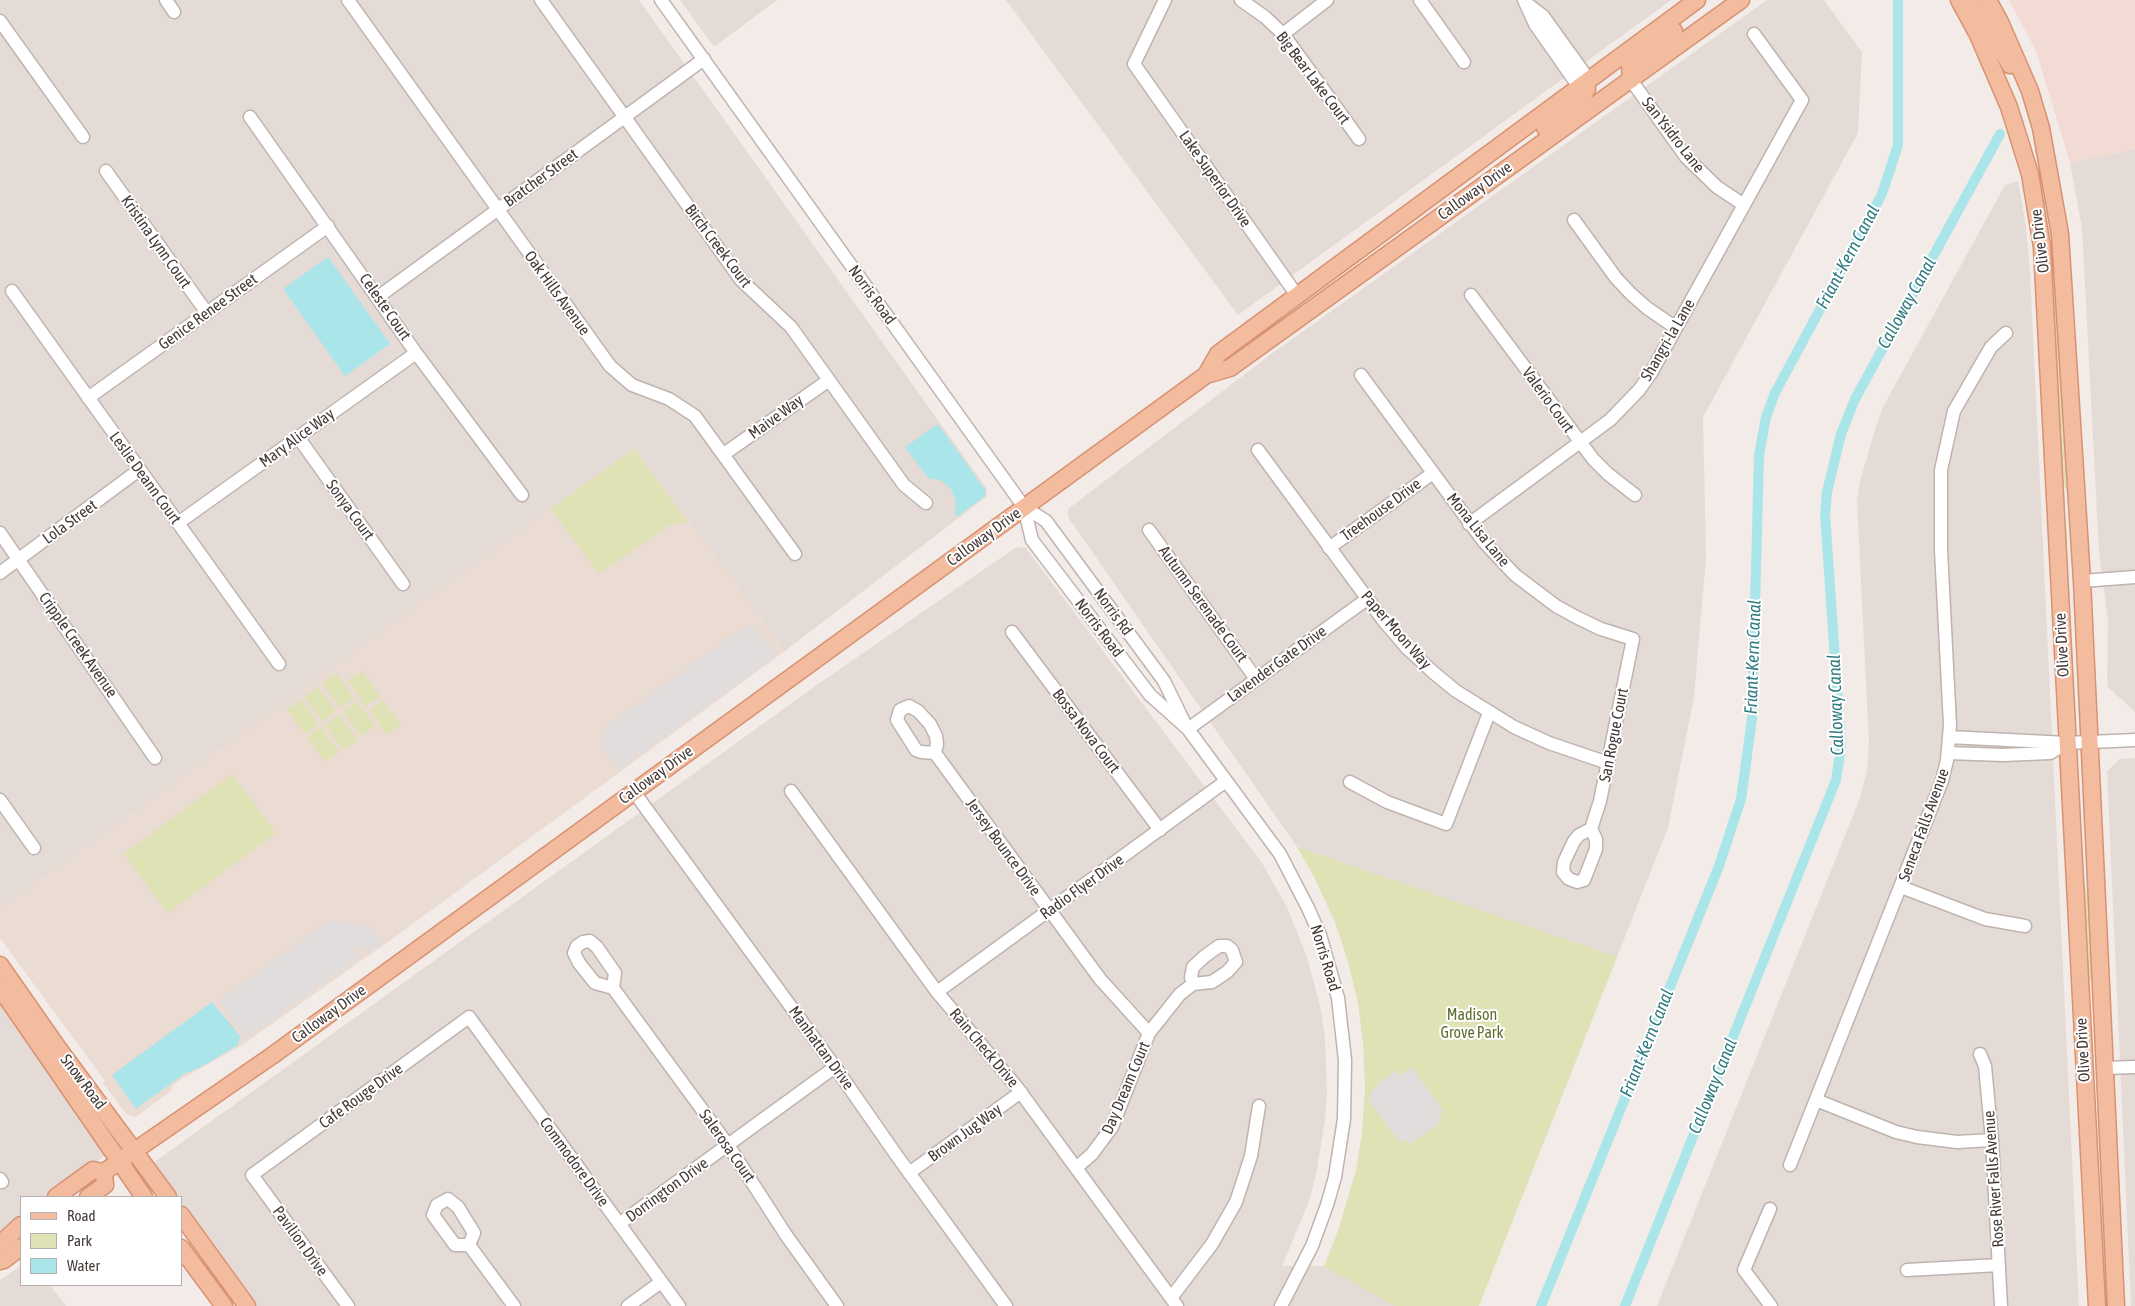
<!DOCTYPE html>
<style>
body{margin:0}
#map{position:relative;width:2135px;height:1306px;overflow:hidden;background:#f2ebe8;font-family:"Asap Condensed",sans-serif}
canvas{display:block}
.legend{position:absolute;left:20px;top:1196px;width:162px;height:90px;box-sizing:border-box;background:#fff;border:1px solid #b5b0af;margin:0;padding:6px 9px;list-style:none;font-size:15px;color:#453a37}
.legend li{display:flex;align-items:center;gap:10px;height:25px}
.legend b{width:25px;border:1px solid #b5b0af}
</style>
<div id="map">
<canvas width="2135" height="1306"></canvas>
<ul class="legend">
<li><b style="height:6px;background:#f4bc9f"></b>Road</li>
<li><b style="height:14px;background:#dfe2b5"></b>Park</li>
<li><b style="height:14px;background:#aae6e9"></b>Water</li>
</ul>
</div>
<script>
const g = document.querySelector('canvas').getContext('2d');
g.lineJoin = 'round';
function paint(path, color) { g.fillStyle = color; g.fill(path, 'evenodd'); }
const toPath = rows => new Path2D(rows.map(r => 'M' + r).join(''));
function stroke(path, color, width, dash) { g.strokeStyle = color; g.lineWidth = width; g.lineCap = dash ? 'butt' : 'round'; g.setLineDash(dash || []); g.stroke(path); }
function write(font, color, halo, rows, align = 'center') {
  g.font = font + ' "Asap Condensed",sans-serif'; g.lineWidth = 4; g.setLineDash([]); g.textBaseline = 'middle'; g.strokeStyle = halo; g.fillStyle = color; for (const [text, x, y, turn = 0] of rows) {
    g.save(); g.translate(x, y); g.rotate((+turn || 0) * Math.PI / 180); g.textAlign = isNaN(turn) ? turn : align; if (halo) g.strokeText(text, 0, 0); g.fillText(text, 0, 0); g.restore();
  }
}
const residential = toPath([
 [0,0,639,0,987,489,986,497,785,651,635,447,0,909],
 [680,0,777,0,714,47],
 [1006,0,1671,0,1238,315],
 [1767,0,1824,0,1862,52,1858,133,1703,417,1706,558,1694,697,1668,828,1617,957,1297,847,1068,517,1068,509,1270,355],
 [2135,149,2135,712,2107,686,2108,620,2099,552,2082,228,2070,163],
 [2018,181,2026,226,2030,272,2079,1306,1657,1306,1860,798,1867,771,1869,744,1857,501,1860,481,1877,423,1883,407,2005,185],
 [1025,547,1262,863,1287,907,1307,957,1321,1010,1325,1037,1327,1093,1325,1120,1316,1175,1309,1201,1282,1266,1324,1266,1396,1306,257,1306,181,1207,181,1197,173,1197,149,1166,814,687,1015,548],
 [2135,758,2135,1306,2131,1306,2107,772,2119,759],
 [0,1001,108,1153,49,1197,21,1197,21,1218,0,1233],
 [21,1266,21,1285,50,1285,66,1306,0,1306,0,1280]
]);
const commercial = toPath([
 [2009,0,2135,0,2135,149,2070,163,2036,51]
]);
const education = toPath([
 [635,446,785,651,392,939,242,1045,183,1078,172,1086,171,1091,136,1117,126,1114,103,1083,105,1081,0,938,0,909]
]);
const green = toPath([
 [2039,148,2047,187,2055,264,2068,490,2065,489,2062,478,2049,229,2045,197,2035,149],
 [634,449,688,522,669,525,599,574,551,509],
 [362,671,380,696,366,706,348,681],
 [336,673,354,698,340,708,322,683],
 [318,687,336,711,322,722,304,697],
 [301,700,319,724,305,734,287,710],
 [383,700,401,725,387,735,369,710],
 [357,701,375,726,361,736,343,711],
 [339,715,357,740,343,750,325,725],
 [321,727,339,752,325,762,307,737],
 [232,774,276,833,168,913,124,854],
 [1297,847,1617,957,1479,1306,1395,1306,1324,1266,1338,1231,1356,1170,1362,1132,1365,1088,1363,1042,1358,1003,1348,962,1335,922,1313,875],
 [2082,875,2088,897,2092,980,2089,980,2085,964]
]);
const parking = toPath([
 [746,626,756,628,776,656,617,770,601,745,604,731,608,725],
 [330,920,374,927,374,935,385,942,369,952,364,946,356,949,356,951,359,953,358,958,247,1037,245,1037,219,1001],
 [1412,1067,1443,1111,1438,1115,1443,1120,1411,1144,1405,1139,1400,1143,1369,1100,1371,1093,1378,1084,1397,1070,1401,1076]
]);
const water = toPath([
 [328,257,390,344,345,376,283,289],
 [938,424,986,491,985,496,958,516,955,514,956,501,951,489,942,481,928,478,905,447],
 [212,1002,240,1036,238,1045,201,1067,184,1074,136,1109,112,1075]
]);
const canal = toPath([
 [1541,1306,1719,866,1741,799,1752,719,1759,455,1766,417,1775,393,1882,194,1898,145,1898,0],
 [1625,1306,1836,780,1841,748,1825,514,1827,492,1841,434,1855,399,2000,134]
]);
const minor = toPath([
 [166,0,174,12],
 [348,0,610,366,632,385,669,399,695,416,795,554],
 [541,0,741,280,791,327,904,485,926,503],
 [661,0,1024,507,1032,540,1150,695,1188,729,1280,854,1308,908,1320,935,1338,998,1345,1060,1344,1119,1335,1177,1327,1205,1312,1246,1281,1306],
 [1165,0,1134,64,1296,294],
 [1241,0,1265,17,1283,34,1359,139],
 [1420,0,1464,62],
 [1524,0,1535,24,1579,87],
 [1526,3,1543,16,1589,80],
 [0,21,83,137],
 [1283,34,1327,0],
 [1631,80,1686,157,1717,187,1744,205],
 [250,117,416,353,522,495],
 [106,171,207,313],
 [1574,220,1616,278,1631,294,1647,308,1676,328],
 [12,291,279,664],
 [1471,295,1593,459,1608,474,1635,495],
 [378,297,704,59],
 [1361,375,1484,542,1515,575,1556,606,1578,618,1601,629,1633,639,1600,801,1591,829,1596,839,1596,849,1584,880,1577,882,1569,879,1563,872,1564,862,1574,841,1579,835,1591,829],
 [88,398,328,226],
 [298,437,403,584],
 [1258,450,1383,620,1407,648,1434,673,1456,691,1514,727,1549,743,1608,763],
 [724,454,829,380],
 [1024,507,1046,521,1164,681,1184,722],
 [178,523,416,353],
 [1469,524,1610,420,1639,390,1651,373,1802,100,1754,34],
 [1149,530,1256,679],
 [0,533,155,758],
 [1329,548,1433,473],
 [0,573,139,470],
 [2082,581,2135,577],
 [1012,632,1160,830],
 [1188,729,1367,599],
 [1949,737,2067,743,2135,740],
 [935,753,921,752,916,750,897,720,900,710,909,706,918,711,930,724,936,736,937,744,935,753,1100,979,1149,1033],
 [1948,753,2003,755,2050,753,2067,743],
 [1350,782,1387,802,1446,824,1489,713],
 [791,791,937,992,1016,1086,1177,1306],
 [634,792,835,1067,897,1156,1006,1306],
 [0,800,34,848],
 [1901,887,1985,919,2025,926],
 [613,988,615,973,597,947,590,941,583,942,577,946,574,953,579,963,595,983,613,988,728,1145,786,1235,837,1306],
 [937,992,1226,781],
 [1980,1054,1985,1066,1992,1140,2001,1306],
 [2105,1068,2135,1067],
 [1816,1100,1896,1132,1917,1137,1957,1142,1992,1140],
 [1790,1165,1942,781,1947,760,1950,725,1941,550,1941,470,1954,411,1991,347,2006,333],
 [1076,1168,1092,1154,1112,1127,1149,1033,1180,994,1193,984,1212,982,1227,972,1236,962,1232,950,1227,946,1219,946,1205,956,1193,967,1191,977,1193,984],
 [909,1173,1021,1092],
 [0,1179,2,1182],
 [448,1199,458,1207,474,1233,469,1245,455,1245,433,1215,437,1205,448,1199],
 [1770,1209,1744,1270,1771,1306],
 [619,1224,835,1067],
 [469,1245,514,1306],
 [1907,1270,1999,1265],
 [1171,1298,1212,1244,1236,1202,1251,1156,1259,1106],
 [348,1306,252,1175,469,1017,679,1306],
 [628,1306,661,1282]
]);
const major = toPath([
 [1959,0,1978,35,2009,107,2030,174,2042,247,2097,1306],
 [1965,0,1978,9,2010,65],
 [1988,0,2000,22,2030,91,2041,128,2060,234,2082,581,2116,1306],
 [1631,80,1630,67,1635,60,1674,31],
 [1545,128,1581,100,1587,89],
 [1206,375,1218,354,1697,0],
 [0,965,58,1048,168,1197],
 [0,988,144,1197],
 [56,1197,93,1170,104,1172,273,1055,1206,375,1230,368,1741,0],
 [88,1197,105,1185,104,1172],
 [181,1215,247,1306],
 [0,1244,21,1225],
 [181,1248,224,1306],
 [0,1261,4,1260,21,1247]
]);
const streetNames = [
 ["Big Bear Lake Court",1313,78,53],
 ["San Ysidro Lane",1673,135,52],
 ["Bratcher Street",541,178,-36],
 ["Lake Superior Drive",1215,179,55],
 ["Calloway Drive",1475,191,-36],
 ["Olive Drive",2040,241,-97],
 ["Kristina Lynn Court",156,242,55],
 ["Birch Creek Court",718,246,53],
 ["Oak Hills Avenue",557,293,54],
 ["Norris Road",872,295,54],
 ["Celeste Court",385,307,55],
 ["Genice Renee Street",208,312,-36],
 ["Shangri-la Lane",1668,340,-60],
 ["Valerio Court",1548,400,54],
 ["Maive Way",776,417,-36],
 ["Mary Alice Way",297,438,-36],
 ["Leslie Deann Court",145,478,54],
 ["Sonya Court",350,510,54],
 ["Treehouse Drive",1381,510,-36],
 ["Lola Street",70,522,-36],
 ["Mona Lisa Lane",1478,530,51],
 ["Calloway Drive",984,537,-36],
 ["Autumn Serenade Court",1203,604,54],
 ["Norris Rd",1113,612,54],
 ["Norris Road",1099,628,53],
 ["Paper Moon Way",1396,630,49],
 ["Cripple Creek Avenue",78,645,55],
 ["Olive Drive",2062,645,-93],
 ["Lavender Gate Drive",1277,664,-36],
 ["Bossa Nova Court",1086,731,53],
 ["San Rogue Court",1614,735,-79],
 ["Calloway Drive",656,775,-36],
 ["Seneca Falls Avenue",1924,825,-70],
 ["Jersey Bounce Drive",1003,847,54],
 ["Radio Flyer Drive",1082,887,-36],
 ["Norris Road",1325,958,73],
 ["Calloway Drive",329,1014,-36],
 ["Manhattan Drive",821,1048,54],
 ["Rain Check Drive",984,1048,50],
 ["Olive Drive",2083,1050,-93],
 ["Snow Road",83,1082,53],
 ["Day Dream Court",1126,1088,-67],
 ["Cafe Rouge Drive",361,1096,-36],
 ["Brown Jug Way",965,1133,-36],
 ["Salerosa Court",727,1146,55],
 ["Commodore Drive",574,1162,54],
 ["Rose River Falls Avenue",1994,1179,-94],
 ["Dorrington Drive",667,1190,-36],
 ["Pavilion Drive",300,1241,54]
];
const parkNames = [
 ["Madison",1472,1015],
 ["Grove Park",1472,1033]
];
const waterNames = [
 ["Friant-Kern Canal",1848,257,-62],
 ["Calloway Canal",1907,303,-61],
 ["Friant-Kern Canal",1753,657,-88],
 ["Calloway Canal",1836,705,-92],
 ["Friant-Kern Canal",1647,1043,-68],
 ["Calloway Canal",1713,1086,-68]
];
paint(residential, '#e5dbd6');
paint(commercial, '#f2dbd5');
paint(education, '#eadbd3');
paint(green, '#dfe2b5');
paint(parking, '#e1dddc');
paint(water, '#aae6e9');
stroke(canal, '#aae6e9', 10);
stroke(minor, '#bfb3ae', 15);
stroke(major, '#d79271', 19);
stroke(minor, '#fff', 12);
stroke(major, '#f4bc9f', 16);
write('16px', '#453a37', '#fff', streetNames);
write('16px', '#607030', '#fff', parkNames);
write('italic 18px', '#307c80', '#fff', waterNames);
</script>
